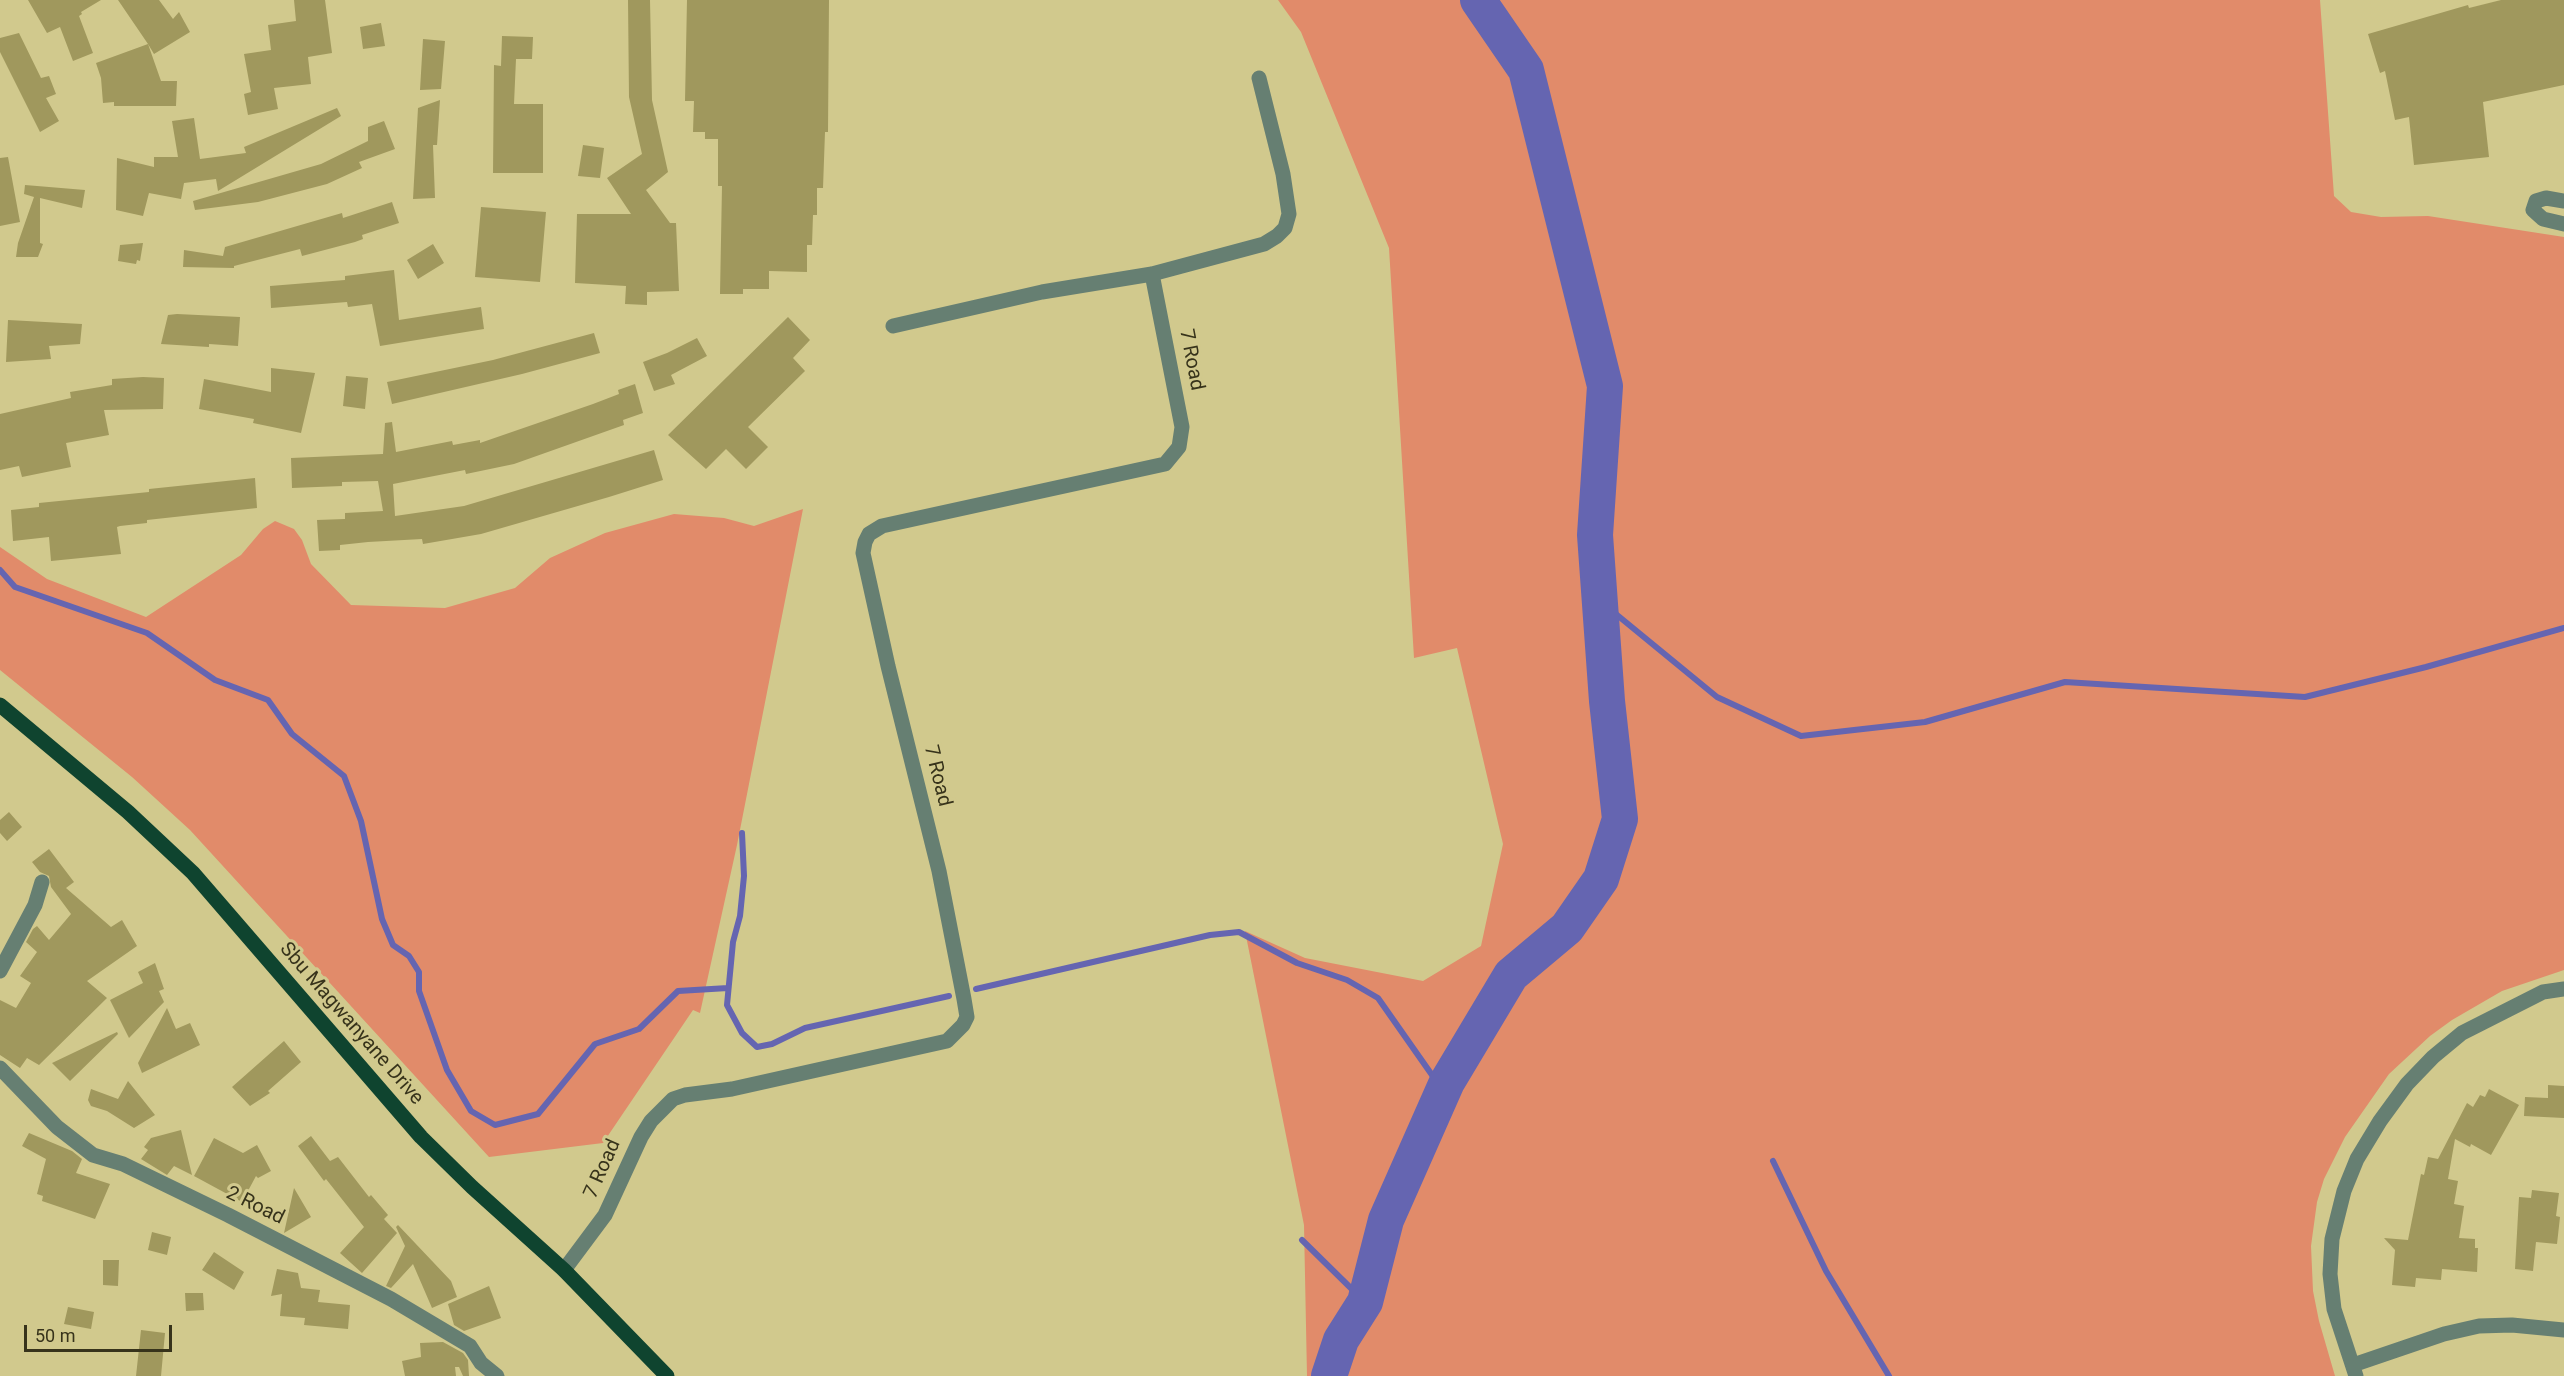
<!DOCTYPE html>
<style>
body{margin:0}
#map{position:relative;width:2564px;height:1376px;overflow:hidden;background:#d1c98d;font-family:Roboto,sans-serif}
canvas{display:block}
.scale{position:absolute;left:24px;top:1325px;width:148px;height:27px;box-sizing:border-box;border:3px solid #37331b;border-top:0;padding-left:8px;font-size:18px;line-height:21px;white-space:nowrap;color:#37331b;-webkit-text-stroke:4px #d1c98d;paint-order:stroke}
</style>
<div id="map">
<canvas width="2564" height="1376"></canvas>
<div class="scale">50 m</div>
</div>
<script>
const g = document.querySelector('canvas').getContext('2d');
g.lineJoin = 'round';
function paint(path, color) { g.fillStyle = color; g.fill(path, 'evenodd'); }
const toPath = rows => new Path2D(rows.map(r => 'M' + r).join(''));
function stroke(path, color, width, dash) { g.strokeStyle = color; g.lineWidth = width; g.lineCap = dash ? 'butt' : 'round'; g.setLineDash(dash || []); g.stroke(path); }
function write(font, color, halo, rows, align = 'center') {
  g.font = font + ' Roboto,sans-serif'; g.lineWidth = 6; g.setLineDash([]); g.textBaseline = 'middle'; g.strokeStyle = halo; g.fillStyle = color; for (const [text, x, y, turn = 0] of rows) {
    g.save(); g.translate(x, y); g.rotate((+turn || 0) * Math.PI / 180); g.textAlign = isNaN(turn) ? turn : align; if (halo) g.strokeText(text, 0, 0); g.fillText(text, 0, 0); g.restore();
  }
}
const green = toPath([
 [1278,0,2320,0,2334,196,2351,212,2381,217,2428,216,2564,237,2564,970,2502,991,2452,1020,2430,1036,2389,1074,2345,1137,2324,1179,2317,1202,2311,1246,2313,1291,2319,1321,2335,1376,1307,1376,1304,1225,1245,931,1305,958,1423,981,1481,946,1503,844,1457,648,1414,658,1389,248,1301,32],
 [803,509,737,845,700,1013,693,1010,603,1143,489,1157,190,830,132,777,0,670,0,547,47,579,146,617,241,555,263,529,275,521,294,529,302,540,311,564,351,605,445,608,515,588,550,558,605,533,674,514,724,518,754,526]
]);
const stream = toPath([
 [0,570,15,587,147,633,215,680,268,700,292,734,344,776,361,821,382,919,393,945,409,956,419,972,419,991,447,1070,471,1111,495,1125,538,1114,595,1044,639,1029,678,991,728,988],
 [1600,601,1717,697,1801,736,1925,722,2065,682,2305,697,2426,667,2564,628],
 [742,833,744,876,740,916,733,942,727,1005,742,1033,757,1047,772,1044,805,1028,949,996],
 [976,989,1210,935,1239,932,1297,963,1347,980,1378,998,1432,1075,1447,1082],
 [1773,1161,1826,1271,1889,1376],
 [1302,1240,1365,1302]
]);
const river = toPath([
 [1329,1376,1341,1340,1365,1302,1386,1220,1447,1082,1511,975,1567,928,1601,879,1620,819,1607,701,1595,535,1605,386,1526,70,1478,0]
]);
const building = toPath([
 [28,0,101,0,81,12,82,14,79,16,93,53,73,61,60,27,47,33],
 [118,0,159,0,173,19,179,12,190,32,154,54,148,44,161,81,177,81,176,106,114,106,114,102,103,103,101,78,96,63,148,44],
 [294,0,325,0,332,53,308,57,311,84,274,88,278,109,248,115,244,94,251,92,244,54,271,50,268,25,296,21],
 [628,0,650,0,652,100,668,172,646,190,670,223,676,223,679,291,647,292,647,305,625,304,626,286,575,283,577,214,631,214,607,178,642,154,629,97],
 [687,0,829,0,828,132,825,132,823,188,817,188,817,215,813,215,812,245,807,245,807,272,769,271,769,289,743,289,743,294,720,294,722,186,718,186,718,139,705,139,705,132,693,132,694,101,685,101],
 [2501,0,2564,0,2564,85,2483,102,2489,157,2414,165,2409,117,2395,120,2385,71,2380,73,2368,34,2468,5,2469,8],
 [381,23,385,46,363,49,360,27],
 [19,33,41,78,49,76,56,94,46,98,59,121,40,132,0,52,0,38],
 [502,36,533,37,532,59,516,59,514,104,543,104,543,173,493,173,494,65,501,66],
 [423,39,445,41,441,89,420,90],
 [440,100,437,145,433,145,435,198,413,199,418,108],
 [337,108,341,116,218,191,216,179,184,183,181,199,149,193,143,216,116,210,117,158,154,167,154,157,178,157,172,121,194,118,200,159,246,153,244,147],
 [384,121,395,149,359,162,362,168,327,184,258,202,195,210,193,201,321,164,368,141,368,127],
 [583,145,604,148,600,178,578,176],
 [8,157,20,222,0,226,0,158],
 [25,185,85,190,82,208,40,198,40,243,43,244,38,257,16,257,18,243,34,197,24,194],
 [392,202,399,223,362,235,363,239,355,242,302,256,300,249,234,266,234,268,183,267,184,250,223,256,225,247,342,213,343,218],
 [481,207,546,212,540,282,475,277],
 [143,243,140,261,137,260,136,264,118,261,120,245],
 [433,244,444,263,418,279,407,260],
 [394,270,399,320,481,307,484,329,380,346,372,304,348,307,347,302,271,308,270,286,345,280,345,276],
 [177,314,240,317,238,346,209,344,209,347,161,344,168,315],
 [788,317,810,340,793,358,805,371,748,427,768,447,746,469,726,449,706,469,668,435],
 [8,320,82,324,80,344,49,346,51,359,6,362],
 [594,333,600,353,522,374,392,404,387,382,493,360],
 [697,338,707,356,671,375,675,384,654,391,643,362,667,353],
 [271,368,315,373,301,433,253,423,254,419,199,409,204,379,271,392],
 [346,376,368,378,365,409,343,406],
 [143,377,164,378,163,409,104,410,109,435,66,443,71,467,22,477,19,466,0,470,0,414,71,398,70,392,112,385,112,379],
 [635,384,643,413,623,420,624,425,514,464,466,474,465,470,393,484,395,516,464,506,654,450,663,480,609,497,481,534,423,544,422,539,368,542,340,545,340,550,319,551,317,520,345,519,345,513,383,511,378,481,342,482,342,486,292,488,291,458,383,454,385,423,392,422,396,452,452,441,453,445,480,440,480,443,593,404,619,394,618,390],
 [255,478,257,508,147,520,147,523,120,526,117,527,121,554,51,561,49,537,13,541,11,510,39,507,39,503,149,492,149,489],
 [9,812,22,827,7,841,0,833,0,820],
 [49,849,74,882,66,888,111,927,122,920,137,946,87,981,107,998,39,1065,27,1058,20,1068,0,1055,0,1000,16,1008,31,983,20,976,37,952,26,942,33,929,37,926,49,940,71,914,51,887,49,876,40,872,32,862],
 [155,963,164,989,159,991,164,1002,129,1038,110,1000,143,983,138,972],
 [167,1008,176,1029,190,1023,200,1045,142,1073,138,1063],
 [117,1032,118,1034,70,1081,52,1063],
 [284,1041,301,1062,268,1091,270,1093,250,1106,232,1087],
 [128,1081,155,1115,134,1128,107,1111,91,1106,88,1100,91,1089,118,1099],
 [2548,1085,2564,1086,2564,1118,2524,1116,2525,1097,2548,1098],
 [2489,1089,2519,1105,2491,1155,2471,1144,2470,1147,2455,1139,2448,1179,2458,1181,2454,1204,2464,1206,2459,1238,2475,1239,2475,1248,2478,1248,2477,1272,2442,1269,2441,1280,2416,1278,2415,1287,2392,1285,2395,1250,2384,1238,2408,1240,2421,1174,2424,1175,2428,1157,2438,1159,2467,1103,2473,1107,2480,1095,2485,1097],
 [181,1130,192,1175,174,1166,167,1175,141,1159,148,1150,144,1147,151,1138],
 [29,1133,72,1151,82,1159,76,1173,110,1184,95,1219,42,1201,43,1196,37,1194,46,1159,22,1146],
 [311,1136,330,1161,338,1157,369,1197,371,1195,388,1215,384,1219,397,1233,362,1273,340,1253,364,1227,326,1179,324,1181,298,1146],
 [214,1138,243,1153,257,1145,271,1171,258,1178,256,1176,242,1202,194,1176],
 [294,1188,311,1217,284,1233],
 [2532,1190,2559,1193,2556,1216,2560,1217,2557,1244,2536,1242,2533,1271,2515,1269,2519,1197,2531,1198],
 [398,1225,451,1281,457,1297,432,1308,413,1264,391,1288,386,1286,405,1246,396,1227],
 [152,1232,171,1237,167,1255,148,1250],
 [214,1252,244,1272,234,1290,202,1270],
 [103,1260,119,1260,118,1286,103,1285],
 [277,1269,298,1273,301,1288,320,1290,318,1302,350,1305,348,1329,304,1325,305,1318,280,1316,282,1294,271,1296],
 [489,1286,501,1318,464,1331,454,1325,448,1304],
 [185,1293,203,1293,204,1310,186,1311],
 [68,1307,94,1312,91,1329,64,1324],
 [141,1330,165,1333,161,1376,136,1376],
 [443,1342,463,1353,468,1360,469,1376,463,1376,459,1367,455,1367,456,1376,405,1376,402,1361,421,1357,420,1343]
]);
const minor = toPath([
 [2564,201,2546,198,2536,201,2533,210,2543,219,2564,224],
 [893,326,1042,292,1152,274,1264,244,1277,236,1285,228,1289,214,1283,174,1259,78],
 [0,971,35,905,42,882],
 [0,1068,57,1127,93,1155,123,1164,228,1215,391,1299,470,1346,481,1363,497,1376],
 [564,1270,605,1215,641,1137,651,1121,673,1099,685,1095,732,1089,947,1041,963,1025,967,1017,964,999,939,871,888,666,863,553,865,542,869,534,882,526,1165,464,1179,447,1182,427,1152,274],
 [2353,1365,2444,1334,2479,1326,2512,1325,2564,1330],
 [2356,1376,2334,1309,2330,1274,2332,1239,2344,1191,2357,1159,2380,1121,2407,1084,2433,1057,2462,1033,2543,992,2564,989]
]);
const major = toPath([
 [0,705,128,812,193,873,421,1137,472,1187,564,1270,667,1376]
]);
const streetNames = [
 ["7 Road",1191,360,79],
 ["7 Road",937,776,76],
 ["Sbu Magwanyane Drive",351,1024,49],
 ["7 Road",603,1169,-66],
 ["2 Road",255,1206,26]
];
paint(green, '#e18b6a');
stroke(stream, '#6565b1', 6);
stroke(river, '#6565b1', 36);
paint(building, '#a0985d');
stroke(minor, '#667f72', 15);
stroke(major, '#0f442f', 15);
write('20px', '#37331b', '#d1c98d', streetNames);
</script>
